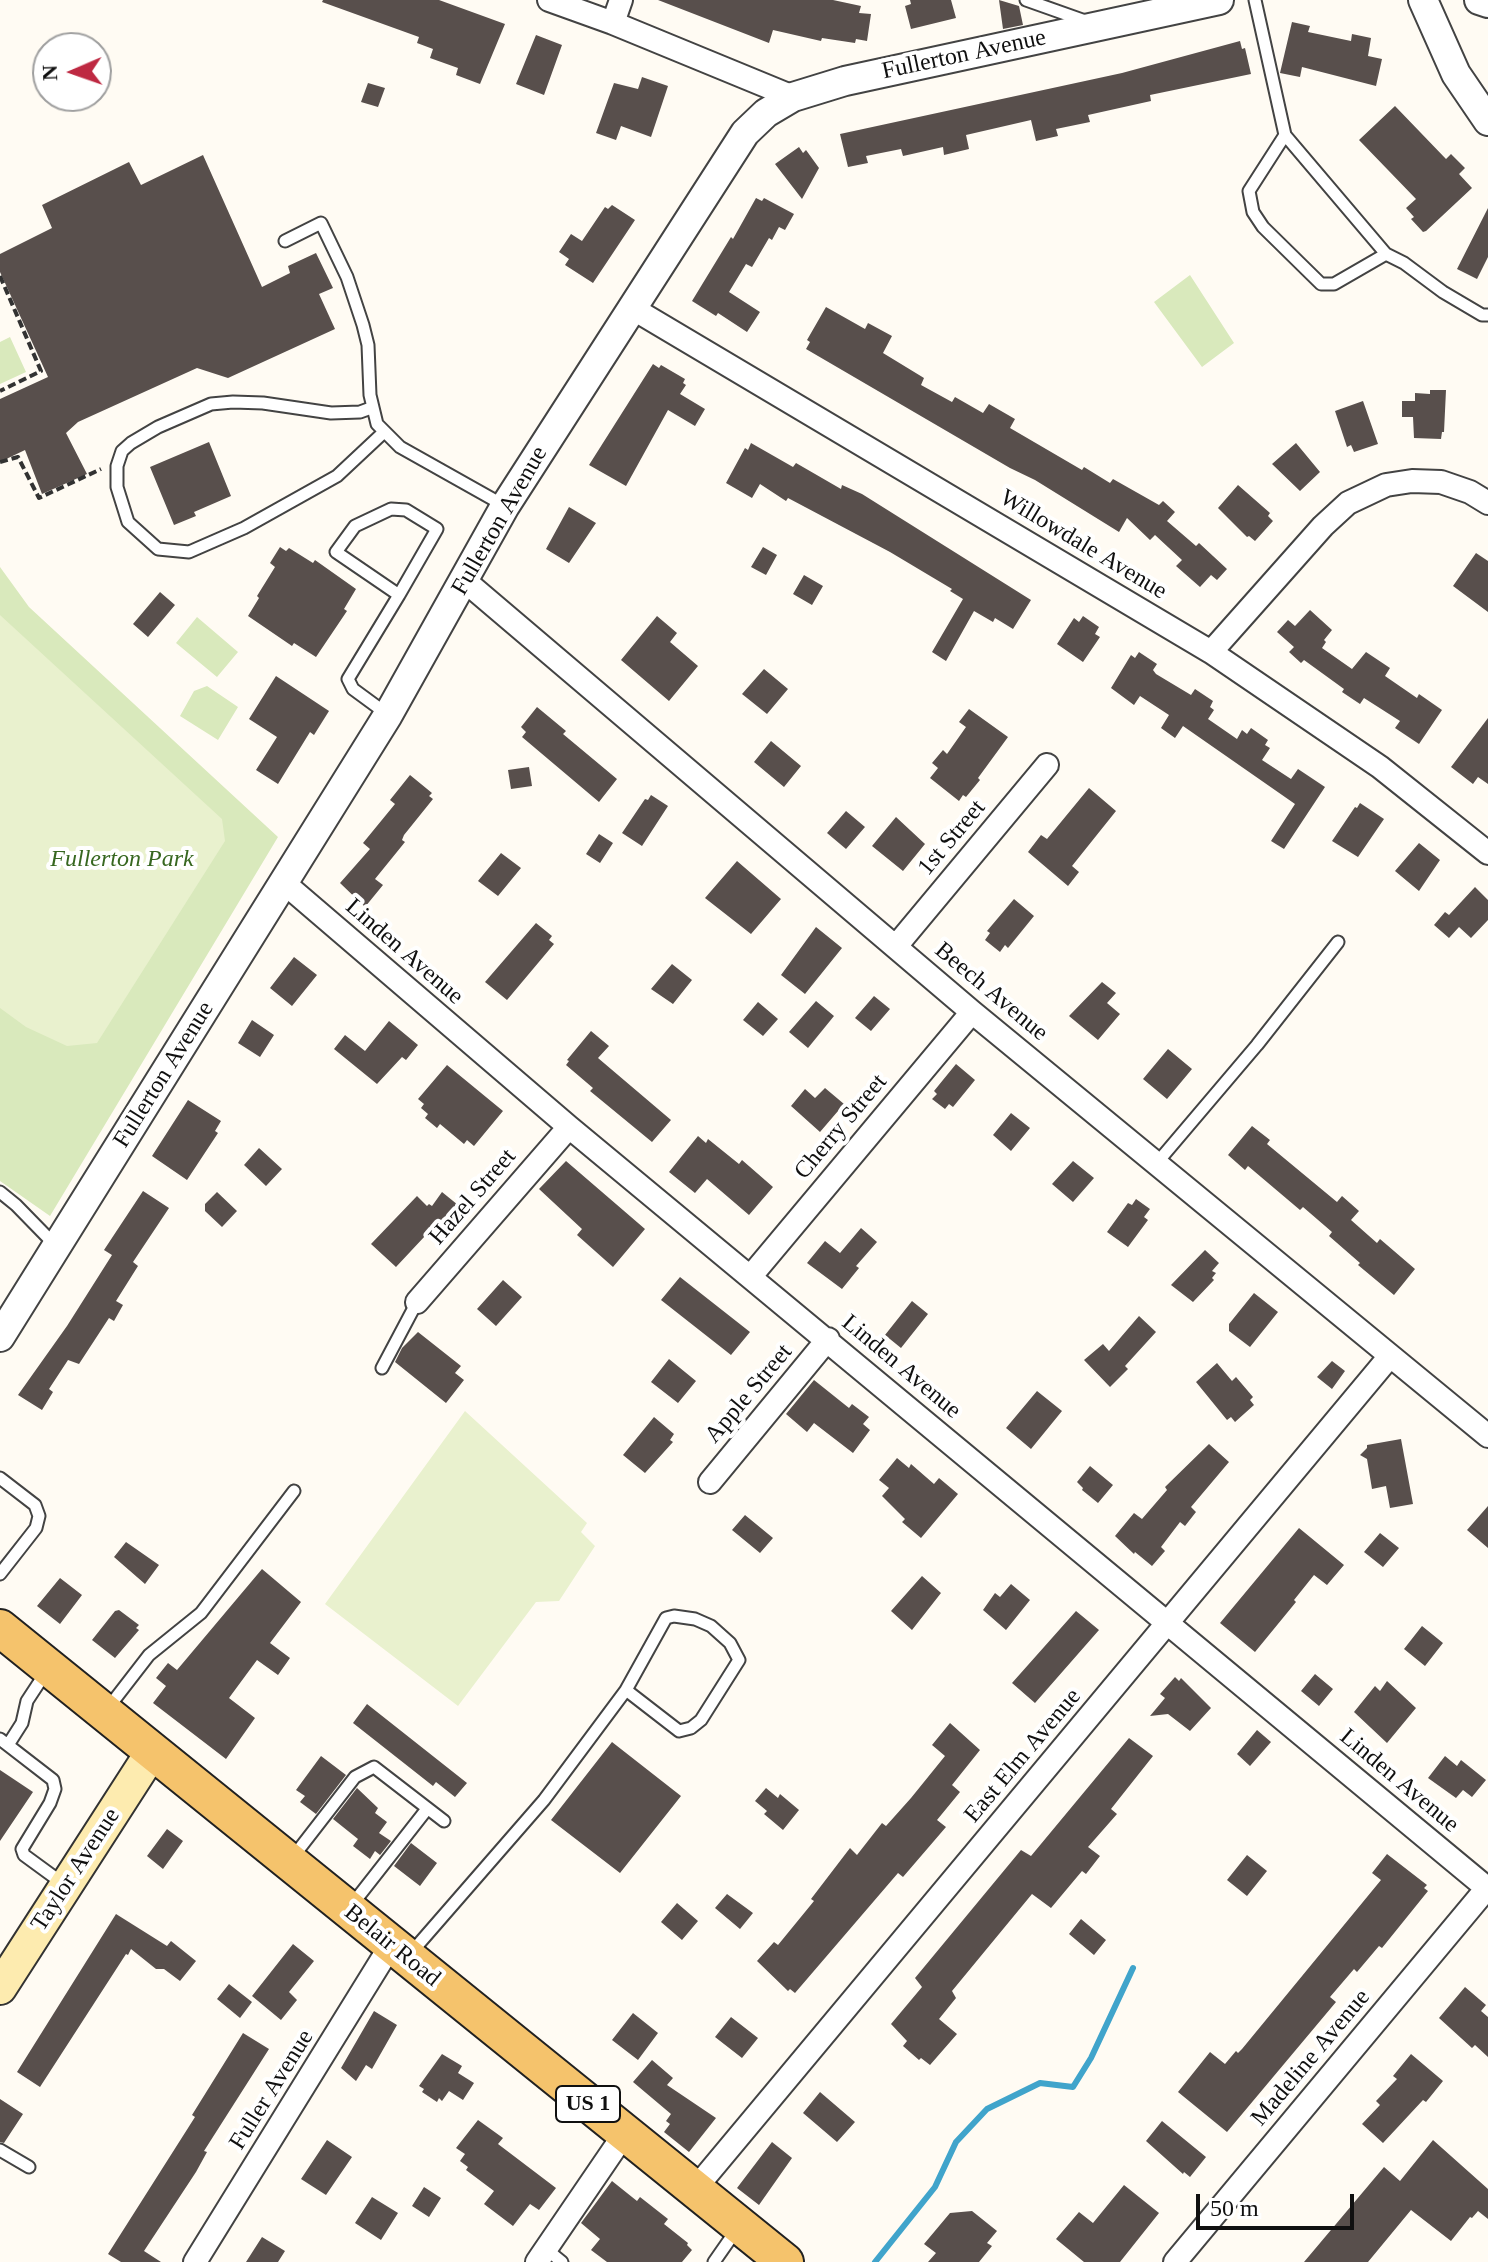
<!DOCTYPE html>
<style>
body{margin:0}
#map{position:relative;width:1488px;height:2262px;overflow:hidden;background:#fffbf3;font-family:"Times New Roman",serif}
canvas{display:block}
.north{position:absolute;left:32px;top:32px;width:80px;height:80px;box-sizing:border-box;background:#fff;border:2px solid #9f9f9f;border-radius:50%;rotate:268deg;font-size:22px;font-weight:700;line-height:32px;text-align:center;color:#101010}
.north::after{content:'';display:block;margin:auto;width:28px;height:36px;background:#be2942;clip-path:polygon(50% 0,100% 100%,50% 72%,0 100%)}
.scale{position:absolute;left:1196px;top:2194px;width:158px;height:36px;box-sizing:border-box;border:4px solid #101010;border-top:0;padding-left:10px;font-size:24px;line-height:28px;white-space:nowrap;color:#101010;-webkit-text-stroke:6px #fff;paint-order:stroke}
</style>
<div id="map">
<canvas width="1488" height="2262"></canvas>
<div class="north">N</div>
<div class="scale">50 m</div>
</div>
<script>
const g = document.querySelector('canvas').getContext('2d');
g.lineJoin = 'round';
function paint(path, color) { g.fillStyle = color; g.fill(path, 'evenodd'); }
const toPath = rows => new Path2D(rows.map(r => 'M' + r).join(''));
function stroke(path, color, width, dash) { g.strokeStyle = color; g.lineWidth = width; g.lineCap = dash ? 'butt' : 'round'; g.setLineDash(dash || []); g.stroke(path); }
function write(font, color, halo, rows, align = 'center') {
  g.font = font + ' "Times New Roman",serif'; g.lineWidth = 8; g.setLineDash([]); g.textBaseline = 'middle'; g.strokeStyle = halo; g.fillStyle = color; for (const [text, x, y, turn = 0] of rows) {
    g.save(); g.translate(x, y); g.rotate((+turn || 0) * Math.PI / 180); g.textAlign = isNaN(turn) ? turn : align; if (halo) g.strokeText(text, 0, 0); g.fillText(text, 0, 0); g.restore();
  }
}
const green = toPath([
 [1190,275,1234,343,1202,367,1154,302],
 [10,337,26,372,0,384,0,342],
 [0,567,29,607,278,837,50,1216,0,1181],
 [197,617,238,652,217,677,176,643],
 [207,686,238,707,218,740,180,716,194,691]
]);
const pitch = toPath([
 [0,615,222,819,225,841,97,1043,67,1046,26,1027,0,1008],
 [465,1411,587,1523,581,1532,595,1546,559,1601,536,1602,458,1706,325,1604]
]);
const stream = toPath([
 [875,2262,935,2187,956,2142,987,2109,1040,2083,1073,2087,1091,2058,1133,1968]
]);
const building = toPath([
 [323,0,439,0,505,24,480,84,456,75,458,68,430,58,433,49,417,43,419,37,322,2],
 [658,0,833,0,861,6,859,13,871,14,867,41,856,39,855,43,822,38,821,41,773,30,769,43],
 [910,0,951,0,956,18,911,29,905,6,911,4],
 [999,0,1019,6,1023,25,1003,29],
 [1292,22,1310,26,1308,32,1351,41,1352,34,1371,38,1368,56,1382,59,1376,86,1302,67,1300,77,1280,73],
 [536,35,562,45,544,95,516,84],
 [1240,41,1242,49,1245,48,1251,74,1150,95,1151,101,1088,115,1090,122,1056,129,1058,136,1036,141,1031,120,966,135,969,149,944,155,943,147,903,156,901,149,866,156,868,163,848,167,840,134,1122,73],
 [642,77,668,86,651,137,621,126,616,140,596,133,614,83,638,89],
 [368,83,385,88,378,107,361,102],
 [1395,106,1446,159,1451,154,1465,168,1459,174,1472,188,1426,231,1423,232,1411,219,1414,217,1406,208,1416,199,1359,140],
 [799,147,803,153,806,150,819,168,802,199,775,164],
 [203,155,262,287,290,273,288,266,316,253,333,288,319,294,335,329,228,378,197,368,78,422,66,433,87,474,42,494,25,450,0,462,0,399,48,377,0,272,0,254,52,228,42,205,129,162,141,185],
 [756,198,762,201,764,198,794,214,785,230,779,227,772,240,769,238,752,267,746,264,729,292,760,312,747,332,718,313,716,316,692,301,731,237,733,239],
 [612,205,635,220,593,283,565,265,569,259,559,252,571,234,582,241,605,207,608,209],
 [1488,208,1488,257,1477,279,1457,269],
 [826,307,865,329,868,323,892,336,883,353,924,378,921,385,952,402,955,397,983,413,989,404,1015,419,1010,428,1082,470,1084,467,1110,483,1113,479,1159,505,1163,501,1175,512,1167,521,1196,546,1199,543,1227,569,1217,580,1211,575,1200,587,1176,566,1182,560,1155,535,1150,540,1127,518,1119,532,1035,480,1010,468,806,349,810,342,807,340],
 [653,364,659,368,661,365,685,379,683,383,686,385,680,394,705,409,695,426,668,410,626,486,589,465],
 [1430,390,1446,390,1444,432,1442,432,1441,439,1414,438,1413,417,1402,417,1402,401,1415,401,1415,393,1430,394],
 [1363,401,1378,444,1354,452,1351,445,1347,447,1335,411],
 [209,442,231,496,194,512,196,516,174,525,150,467],
 [751,443,793,467,796,463,841,489,842,485,862,494,1031,600,1013,629,995,618,993,622,974,611,946,661,932,652,963,599,950,591,952,589,890,552,788,498,786,501,760,484,752,498,726,483,745,448,748,450],
 [1296,443,1320,472,1300,491,1272,464],
 [1238,485,1270,513,1268,516,1273,521,1255,541,1249,536,1247,537,1218,508],
 [569,507,596,523,569,563,546,549],
 [280,547,286,551,289,548,313,563,315,560,356,589,344,609,347,611,316,657,294,643,292,646,248,616,259,598,257,596,275,567,270,563],
 [763,547,777,555,766,575,751,567],
 [1476,553,1488,561,1488,612,1453,586],
 [804,575,823,586,812,605,793,594],
 [160,592,175,605,148,637,133,624],
 [1310,610,1332,630,1324,640,1326,642,1322,648,1352,669,1366,652,1390,668,1385,676,1417,698,1419,694,1442,710,1419,744,1395,728,1400,721,1364,698,1360,704,1342,692,1344,689,1304,660,1301,663,1289,652,1294,647,1277,632,1288,620,1295,626],
 [657,616,677,633,670,642,698,666,669,701,621,660],
 [1083,616,1099,627,1095,634,1100,637,1083,662,1057,644,1074,618,1079,622],
 [1139,652,1157,664,1153,670,1156,674,1191,695,1195,689,1213,701,1210,707,1214,710,1208,719,1237,739,1242,730,1247,734,1251,728,1268,740,1265,745,1270,748,1262,760,1291,779,1298,769,1325,787,1284,849,1271,841,1295,804,1183,726,1175,738,1161,728,1169,715,1140,696,1134,705,1111,688,1131,655,1135,658],
 [764,669,788,689,767,714,742,694],
 [276,676,329,711,314,735,310,732,278,784,256,770,277,737,249,719],
 [537,707,566,731,563,734,617,779,599,802,522,737,526,732,521,727],
 [969,709,1008,737,978,778,980,780,966,797,963,795,959,801,930,778,938,768,932,763,943,750,947,754,966,727,959,722],
 [1488,718,1488,784,1478,777,1473,784,1451,767],
 [771,741,801,766,784,787,754,762],
 [529,767,532,786,511,789,508,770],
 [410,775,432,793,429,796,433,799,404,835,402,840,405,842,375,879,383,885,365,907,340,883,370,849,363,843,395,804,390,800],
 [1089,788,1116,811,1072,866,1079,872,1068,886,1028,852,1041,835,1047,839],
 [651,795,668,806,642,846,622,833,645,799,648,800],
 [1360,803,1384,819,1358,857,1332,841,1355,807,1357,808],
 [846,811,865,827,846,849,827,833],
 [896,817,925,844,903,871,872,846],
 [599,834,613,843,600,863,586,854],
 [1419,843,1440,860,1419,891,1395,871],
 [501,853,521,868,498,896,478,881],
 [737,861,781,899,751,934,705,898],
 [1475,887,1488,900,1488,920,1471,938,1459,927,1449,938,1434,925,1445,912,1449,915],
 [1014,899,1034,916,1008,948,1005,945,1000,952,985,940,990,933,987,931],
 [536,923,552,936,549,940,554,944,507,1000,485,982],
 [816,927,842,948,805,994,781,975],
 [294,957,317,975,292,1006,270,988],
 [672,964,692,980,673,1004,651,989],
 [1102,982,1116,993,1107,1003,1120,1014,1098,1040,1069,1016],
 [874,996,890,1009,871,1031,855,1018],
 [816,1001,834,1016,808,1048,789,1032],
 [758,1002,778,1019,763,1036,743,1020],
 [252,1020,274,1035,260,1057,238,1043],
 [389,1021,418,1045,406,1060,402,1057,377,1084,334,1049,345,1035,365,1051],
 [591,1031,609,1046,598,1058,671,1120,652,1142,590,1091,593,1088,566,1065,569,1061,567,1060],
 [1168,1049,1192,1069,1167,1099,1143,1079],
 [956,1064,975,1080,953,1107,949,1104,945,1109,932,1099,937,1094,934,1091],
 [447,1065,503,1111,474,1146,467,1140,464,1144,440,1124,437,1128,425,1118,428,1114,421,1108,424,1104,418,1099],
 [825,1088,844,1104,820,1132,791,1106,805,1089,815,1098],
 [188,1100,221,1121,215,1131,218,1133,187,1180,152,1156],
 [1011,1113,1030,1128,1011,1151,993,1135],
 [1252,1126,1270,1140,1267,1144,1337,1202,1342,1196,1359,1211,1351,1220,1377,1243,1380,1239,1415,1269,1394,1295,1358,1265,1360,1263,1329,1236,1332,1232,1303,1207,1300,1210,1248,1166,1245,1170,1228,1155],
 [698,1136,706,1143,708,1139,739,1164,742,1160,773,1187,749,1215,707,1179,695,1193,669,1172],
 [259,1148,282,1169,266,1186,244,1165],
 [566,1161,645,1229,613,1267,577,1235,582,1229,539,1189],
 [1073,1161,1094,1178,1073,1202,1052,1184],
 [143,1191,169,1208,133,1262,138,1266,116,1301,123,1305,114,1321,109,1318,79,1364,68,1360,49,1389,53,1392,42,1410,18,1395,67,1326,112,1255,104,1250],
 [217,1192,237,1211,222,1227,205,1211,205,1204],
 [442,1192,458,1205,429,1239,425,1236,396,1267,371,1244,417,1196,427,1206,429,1204,432,1206],
 [1136,1199,1150,1209,1144,1217,1148,1220,1128,1247,1107,1232,1128,1203,1132,1205],
 [861,1228,877,1242,856,1266,859,1268,842,1289,807,1263,825,1241,840,1253],
 [1205,1250,1219,1263,1212,1271,1216,1273,1212,1278,1214,1280,1193,1302,1171,1285],
 [680,1277,750,1332,731,1355,661,1300],
 [503,1280,522,1297,496,1326,477,1309],
 [1254,1293,1278,1312,1250,1347,1229,1331,1229,1324],
 [912,1301,928,1314,901,1348,885,1335],
 [1139,1316,1156,1332,1125,1366,1128,1369,1110,1387,1084,1360,1103,1344,1109,1351],
 [418,1332,461,1366,455,1373,464,1380,446,1403,395,1362,402,1348],
 [669,1359,696,1381,678,1403,651,1382],
 [1332,1361,1345,1371,1332,1389,1317,1377],
 [1217,1363,1232,1381,1236,1377,1253,1397,1250,1400,1254,1405,1235,1422,1231,1417,1227,1420,1196,1382],
 [814,1380,849,1408,852,1404,869,1417,863,1424,870,1430,853,1453,814,1423,807,1432,786,1414],
 [1037,1391,1062,1411,1031,1449,1006,1428],
 [654,1417,674,1434,670,1440,673,1442,645,1473,623,1455],
 [1401,1439,1413,1504,1390,1508,1386,1486,1372,1489,1367,1459,1360,1455,1367,1448,1367,1445],
 [1209,1444,1229,1462,1191,1507,1196,1512,1185,1526,1180,1522,1161,1547,1165,1551,1152,1566,1135,1552,1134,1554,1115,1536,1134,1513,1142,1519,1167,1490,1165,1487],
 [897,1458,909,1468,911,1464,934,1484,939,1478,958,1494,921,1538,902,1522,905,1519,882,1496,889,1488,879,1480],
 [1090,1466,1113,1485,1098,1503,1082,1490,1083,1488,1077,1482],
 [1488,1506,1488,1548,1467,1530],
 [745,1515,773,1538,760,1553,732,1530],
 [1299,1528,1344,1565,1327,1585,1314,1575,1294,1600,1296,1602,1255,1652,1220,1623],
 [1380,1533,1399,1548,1383,1567,1364,1552],
 [126,1542,159,1565,145,1584,114,1557],
 [262,1569,301,1602,270,1643,290,1658,278,1675,257,1660,229,1698,255,1718,226,1759,153,1703,166,1686,156,1678,168,1663,177,1670],
 [922,1576,941,1593,912,1630,891,1611],
 [60,1578,82,1595,60,1624,37,1606],
 [1011,1584,1030,1600,1006,1630,983,1610,995,1593,1000,1597],
 [119,1610,139,1625,136,1628,139,1630,115,1658,92,1640,115,1611],
 [1076,1611,1099,1630,1035,1703,1012,1683],
 [1422,1626,1443,1643,1425,1666,1404,1649],
 [1315,1674,1333,1689,1319,1706,1301,1691],
 [1175,1677,1179,1681,1181,1678,1211,1708,1190,1731,1168,1714,1150,1716,1165,1698,1160,1694],
 [1387,1681,1416,1708,1387,1743,1354,1712,1375,1686,1380,1691],
 [367,1704,467,1783,455,1797,436,1782,433,1786,353,1723],
 [950,1723,980,1750,952,1785,960,1792,937,1820,946,1827,903,1877,898,1873,795,1993,790,1989,788,1991,757,1961,774,1942,778,1945,814,1901,811,1899,850,1848,857,1855,882,1823,886,1826,911,1798,945,1756,932,1745],
 [1257,1730,1271,1742,1250,1766,1237,1754],
 [1129,1738,1153,1756,1111,1809,1117,1814,1088,1847,1100,1856,1086,1874,1082,1871,1051,1908,1032,1894,952,1991,956,1998,939,2019,957,2034,930,2065,921,2058,919,2060,903,2046,907,2041,891,2024,922,1987,915,1978,1021,1850,1031,1856],
 [612,1742,681,1796,620,1873,551,1820],
 [321,1756,346,1775,316,1814,300,1802,305,1796,296,1790],
 [1445,1756,1457,1766,1461,1760,1486,1780,1472,1797,1463,1790,1456,1798,1428,1778],
 [0,1770,33,1792,0,1841],
 [357,1788,378,1808,375,1813,387,1822,379,1833,391,1841,380,1855,375,1851,370,1859,353,1846,358,1839,333,1819],
 [766,1788,778,1798,780,1794,799,1810,783,1830,764,1814,767,1811,755,1801],
 [167,1829,183,1841,163,1869,147,1856],
 [411,1843,437,1863,420,1886,394,1866],
 [1387,1854,1427,1885,1424,1888,1428,1891,1382,1948,1379,1946,1357,1972,1354,1969,1330,1997,1336,2002,1227,2132,1178,2092,1210,2052,1225,2064,1236,2051,1238,2053,1242,2049,1381,1880,1372,1873],
 [1247,1855,1267,1871,1247,1896,1227,1880],
 [727,1894,753,1913,740,1929,715,1908],
 [677,1903,698,1921,682,1940,661,1922],
 [116,1914,167,1946,171,1941,196,1961,180,1981,164,1969,156,1969,131,1949,128,1955,126,1954,40,2087,17,2072],
 [1081,1919,1106,1940,1094,1955,1069,1934],
 [293,1944,314,1961,289,1992,297,2000,281,2020,252,1996],
 [229,1984,252,2002,240,2018,217,1999],
 [1465,1987,1486,2005,1481,2011,1488,2017,1488,2057,1475,2045,1472,2048,1439,2018],
 [374,2011,397,2025,372,2069,366,2065,356,2081,341,2068],
 [633,2013,658,2033,638,2060,612,2040],
 [731,2017,758,2038,742,2058,715,2037],
 [243,2033,269,2049,204,2151,207,2152,196,2172,144,2251,161,2262,121,2262,108,2254,195,2117,192,2115],
 [442,2054,462,2066,458,2073,474,2083,463,2100,449,2091,442,2101,439,2098,437,2102,422,2092,424,2089,419,2086],
 [1411,2054,1443,2081,1426,2102,1423,2100,1383,2143,1362,2124,1380,2105,1376,2101,1397,2079,1393,2076],
 [652,2060,673,2078,667,2085,716,2118,689,2152,664,2132,670,2124,666,2121,671,2114,633,2082],
 [820,2092,855,2122,837,2142,803,2113],
 [0,2099,23,2114,4,2143,0,2142],
 [478,2120,503,2138,498,2144,556,2188,539,2210,530,2204,513,2226,484,2204,494,2191,466,2170,468,2167,460,2161,465,2154,456,2148],
 [1162,2121,1206,2157,1190,2177,1184,2172,1183,2174,1146,2141],
 [327,2140,352,2157,326,2195,301,2179],
 [1433,2140,1488,2189,1488,2219,1478,2211,1472,2218,1470,2217,1451,2241,1411,2210,1368,2262,1304,2262,1384,2167,1400,2181],
 [772,2142,792,2158,759,2205,737,2188],
 [612,2181,637,2201,640,2197,668,2219,664,2224,688,2243,687,2245,692,2250,682,2262,607,2262,591,2250,600,2239,581,2223],
 [1124,2185,1159,2213,1120,2262,1084,2262,1056,2239,1079,2212,1093,2223],
 [424,2187,441,2198,429,2217,412,2206],
 [372,2197,398,2213,381,2240,355,2223],
 [972,2211,997,2231,987,2243,992,2246,979,2262,928,2262,936,2253,924,2244,950,2213],
 [262,2237,285,2251,278,2262,246,2262]
]);
const path = toPath([
 [0,276,41,371,0,391],
 [0,462,18,457,39,498,101,469]
]);
const service = toPath([
 [1026,0,1088,22],
 [1255,0,1285,135,1386,254,1404,263,1443,292,1482,315,1488,315],
 [1285,135,1249,191,1253,212,1263,227,1321,284,1334,284,1386,254],
 [285,241,321,223,347,277,363,325,368,345,370,395,377,424,400,447,505,506],
 [371,408,360,412,331,413,263,403,233,402,211,404,158,427,131,443,122,451,117,466,117,487,128,522,158,549,189,552,244,528,337,476,384,432],
 [387,714,353,689,348,679,399,595,437,529,406,510,391,509,355,526,336,552,399,595],
 [1156,1164,1257,1045,1338,942],
 [0,1192,16,1205,57,1247],
 [382,1368,417,1302],
 [0,1478,35,1505,39,1516,36,1528,0,1574],
 [108,1708,149,1655,201,1613,294,1491],
 [0,1739,53,1780,55,1789,50,1803,22,1849,24,1855,65,1885],
 [8,1745,22,1723,27,1701,46,1672],
 [293,1857,355,1777,374,1767,444,1821],
 [351,1906,427,1809],
 [410,1954,544,1800,626,1690,679,1731,691,1728,701,1720,739,1660,730,1643,711,1626,695,1619,674,1616,666,1618,626,1690],
 [0,2150,29,2167],
 [546,2249,562,2262],
 [714,2262,737,2229]
]);
const minor = toPath([
 [549,0,613,23,793,97],
 [613,23,621,0],
 [632,308,1211,652,1380,767,1488,853],
 [465,581,972,1012,1488,1436],
 [1211,652,1323,526,1348,503,1386,485,1412,481,1441,482,1470,492,1488,503],
 [283,882,569,1127,1488,1889],
 [897,945,1047,765],
 [751,1276,972,1012],
 [417,1302,569,1127],
 [710,1482,828,1339],
 [695,2189,1390,1356],
 [195,2262,391,1945],
 [537,2262,625,2133],
 [1175,2262,1487,1888]
]);
const tertiary = toPath([
 [1423,0,1456,74,1488,121],
 [1479,0,1488,3],
 [0,1337,388,715,505,506,745,133,766,113,793,97,845,81,1219,0]
]);
const secondary = toPath([
 [0,1988,152,1752]
]);
const primary = toPath([
 [0,1628,785,2262]
]);
const shields = [
 [588,2104,64]
];
const shieldNames = [
 ["US 1",588,2104]
];
const streetNames = [
 ["Fullerton Avenue",964,55,-12],
 ["Fullerton Avenue",500,521,-60],
 ["Willowdale Avenue",1083,545,31],
 ["1st Street",952,838,-50],
 ["Linden Avenue",404,952,41],
 ["Beech Avenue",991,992,40],
 ["Fullerton Avenue",164,1075,-58],
 ["Cherry Street",841,1127,-50],
 ["Hazel Street",473,1197,-49],
 ["Linden Avenue",901,1367,40],
 ["Apple Street",749,1394,-50],
 ["East Elm Avenue",1023,1756,-50],
 ["Linden Avenue",1399,1781,40],
 ["Taylor Avenue",76,1870,-57],
 ["Belair Road",392,1946,39],
 ["Madeline Avenue",1311,2058,-50],
 ["Fuller Avenue",272,2090,-58]
];
const parkNames = [
 ["Fullerton Park",122,860]
];
paint(green, '#d9e9bc');
paint(pitch, '#e9f1ce');
stroke(stream, '#40a4cb', 6);
paint(building, '#584f4c');
stroke(service, '#434343', 15);
stroke(minor, '#434343', 26);
stroke(tertiary, '#434343', 32);
stroke(secondary, '#323232', 36);
stroke(primary, '#212121', 40);
stroke(path, '#323232', 4, [8, 4]);
stroke(service, '#fff', 11);
stroke(minor, '#fff', 22);
stroke(tertiary, '#fff', 28);
stroke(secondary, '#fdebaf', 32);
stroke(primary, '#f5c36c', 36);
for (const [x, y, w] of shields) { const box = new Path2D(); box.roundRect(x - w / 2, y - 18, w, 36, 6); g.fillStyle = '#fff'; g.fill(box); stroke(box, '#101010', 2); }
write('bold 22px', '#101010', null, shieldNames);
write('24px', '#101010', '#fff', streetNames);
write('italic 24px', '#376720', '#fff', parkNames);
</script>
